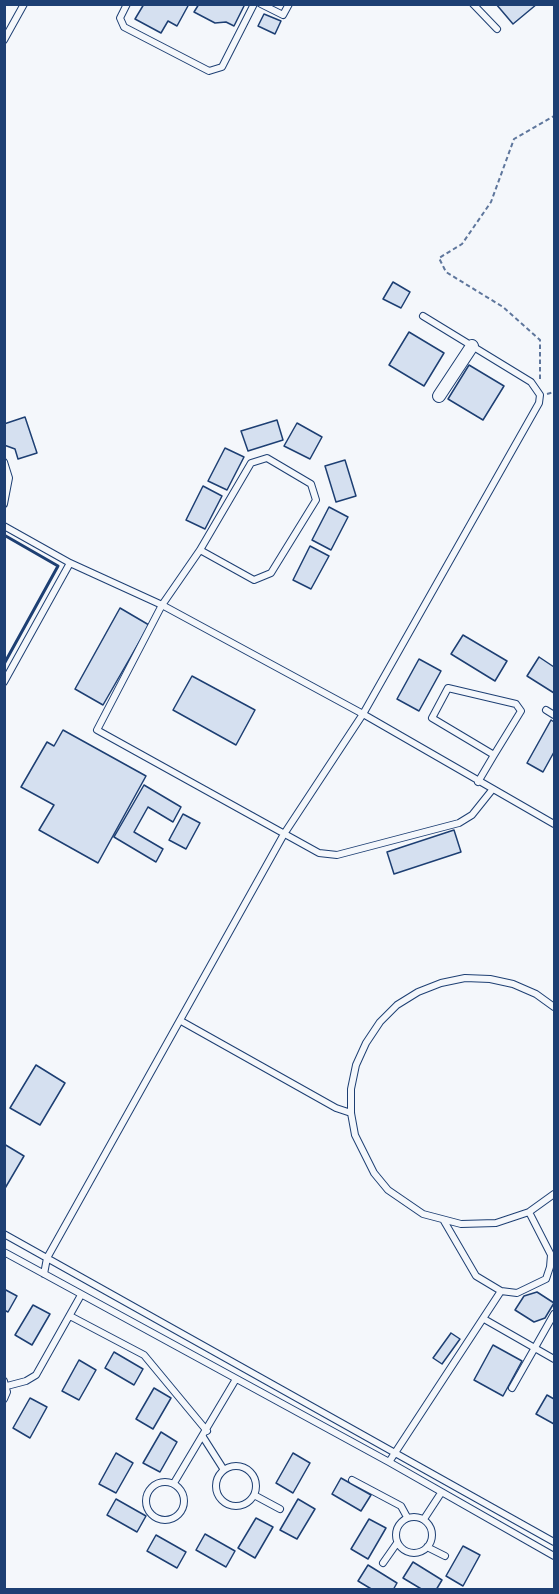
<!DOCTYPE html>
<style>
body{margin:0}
#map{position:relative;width:559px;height:1594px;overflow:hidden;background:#f4f7fb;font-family:Bitter,serif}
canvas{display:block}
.frame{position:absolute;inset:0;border:6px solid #1d3f73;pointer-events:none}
</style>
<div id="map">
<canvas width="559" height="1594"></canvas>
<div class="frame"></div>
</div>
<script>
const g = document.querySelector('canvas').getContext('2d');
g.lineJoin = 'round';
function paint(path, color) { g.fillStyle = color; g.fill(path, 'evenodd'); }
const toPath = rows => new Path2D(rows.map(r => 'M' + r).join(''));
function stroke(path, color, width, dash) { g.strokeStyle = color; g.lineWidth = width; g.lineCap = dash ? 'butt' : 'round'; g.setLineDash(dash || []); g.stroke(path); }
const building = toPath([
 [144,4,189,4,177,26,168,21,161,33,135,19,144,4],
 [199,4,245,4,234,26,226,22,215,23,194,12,199,4],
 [496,4,537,4,513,24,496,4],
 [264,14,281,21,275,34,258,26,264,14],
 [393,282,410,292,401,308,383,299,393,282],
 [409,332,444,353,424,386,389,365,409,332],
 [469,365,504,386,483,420,448,399,469,365],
 [25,417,37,453,18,459,15,449,4,445,4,424,25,417],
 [277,420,283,440,248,451,241,431,277,420],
 [297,423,322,437,310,459,284,446,297,423],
 [225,448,244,457,227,490,208,481,225,448],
 [345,460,356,496,336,502,325,466,345,460],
 [203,486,222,496,205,529,186,520,203,486],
 [329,507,348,517,331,550,312,540,329,507],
 [310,546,329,556,311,589,293,580,310,546],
 [120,608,149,625,103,705,75,689,120,608],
 [463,635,507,661,495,681,451,654,463,635],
 [539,657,554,667,554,693,527,676,539,657],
 [419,659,441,671,419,711,397,699,419,659],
 [192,676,255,710,236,745,173,710,192,676],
 [551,720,554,722,554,752,543,772,527,763,551,720],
 [63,730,146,776,98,863,39,830,54,805,21,787,47,742,54,746,63,730],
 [144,785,181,807,173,822,148,807,134,832,163,849,156,862,114,837,144,785],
 [183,814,200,823,186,849,169,840,183,814],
 [454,830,461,852,394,874,387,852,454,830],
 [36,1065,65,1083,40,1125,10,1108,36,1065],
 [4,1144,24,1156,4,1190,4,1144],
 [4,1289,17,1296,8,1312,4,1310,4,1289],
 [537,1292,554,1303,545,1318,534,1322,515,1310,524,1296,537,1292],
 [33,1305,50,1314,32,1345,15,1335,33,1305],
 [451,1333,460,1339,442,1364,433,1358,451,1333],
 [493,1345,522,1361,503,1396,474,1380,493,1345],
 [114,1352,143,1369,134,1385,105,1368,114,1352],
 [79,1360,96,1370,79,1400,62,1391,79,1360],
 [154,1388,171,1398,153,1429,136,1419,154,1388],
 [547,1395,554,1399,554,1424,536,1414,547,1395],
 [30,1398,47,1407,30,1438,13,1428,30,1398],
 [161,1432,177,1442,160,1472,143,1463,161,1432],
 [116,1453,133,1463,116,1493,99,1484,116,1453],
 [293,1453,310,1463,293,1493,276,1483,293,1453],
 [341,1478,371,1495,361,1511,332,1494,341,1478],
 [116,1499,146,1516,137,1532,107,1515,116,1499],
 [298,1499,315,1509,297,1539,280,1530,298,1499],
 [256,1518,273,1527,255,1558,238,1548,256,1518],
 [369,1519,386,1528,368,1559,351,1549,369,1519],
 [205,1534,235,1551,226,1567,196,1550,205,1534],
 [156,1535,186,1552,177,1568,147,1551,156,1535],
 [463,1546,480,1555,463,1586,446,1576,463,1546],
 [413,1562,442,1580,436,1590,423,1590,403,1578,413,1562],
 [368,1565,397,1583,393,1590,373,1590,358,1581,368,1565]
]);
const path = toPath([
 [540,379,540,340,503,307,446,272,439,258,462,244,491,202,514,139,554,116],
 [547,394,554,392]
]);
const lane = toPath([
 [127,4,120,18,124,27,209,71,222,67,254,4],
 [261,4,283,15,289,4],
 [473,4,497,29],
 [4,40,24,4],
 [4,462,9,478,4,504],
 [4,526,70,563,162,605,363,714,554,824],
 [200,550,254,580,271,573,316,500,311,484,267,458,251,463,200,550,162,605,97,730,319,853,337,855,459,823,472,815,492,790],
 [4,682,70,563],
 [546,710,554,715],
 [478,782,494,755,521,711,516,704,448,688,432,718,494,755],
 [554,1007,536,994,513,984,490,979,465,978,441,983,418,992,397,1005,380,1022,366,1043,356,1065,351,1089,351,1113,355,1135,374,1173,388,1190,423,1214,461,1224,496,1223,529,1212,554,1194],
 [181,1021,336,1108,351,1113],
 [444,1221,476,1276,501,1291,517,1293,546,1279,550,1267,551,1255,529,1212],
 [4,1234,554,1542],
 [4,1252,389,1462,554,1556],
 [44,1274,47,1258,284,834,363,714,539,403,540,395,531,382,423,316],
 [70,1316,144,1355,207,1431],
 [484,1319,554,1359],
 [4,1381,7,1392,4,1399],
 [7,1386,26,1381,36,1375,81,1295],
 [512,1388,554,1314],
 [203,1437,224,1470],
 [389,1462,501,1291],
 '216 1486a20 20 0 1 1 40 0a20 20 0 1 1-40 0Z',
 [352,1480,401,1506,407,1517],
 '146 1501a19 19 0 1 1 38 0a19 19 0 1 1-38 0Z',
 [174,1483,236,1379],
 [254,1495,280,1509],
 '396 1535a18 18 0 1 1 36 0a18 18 0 1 1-36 0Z',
 [424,1519,441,1493],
 [427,1547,445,1556],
 [383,1563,397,1543]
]);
const street = toPath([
 [439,396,472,346]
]);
const wall = toPath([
 [4,535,58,566,4,664]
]);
paint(building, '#d5e0f0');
stroke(building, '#1d3f73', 1.5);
stroke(lane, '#1d3f73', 8);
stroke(street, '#1d3f73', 14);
stroke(path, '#5e769c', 2, [4.5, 3]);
stroke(lane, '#f4f7fb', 6);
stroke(street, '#f4f7fb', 12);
stroke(wall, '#1d3f73', 3);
</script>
